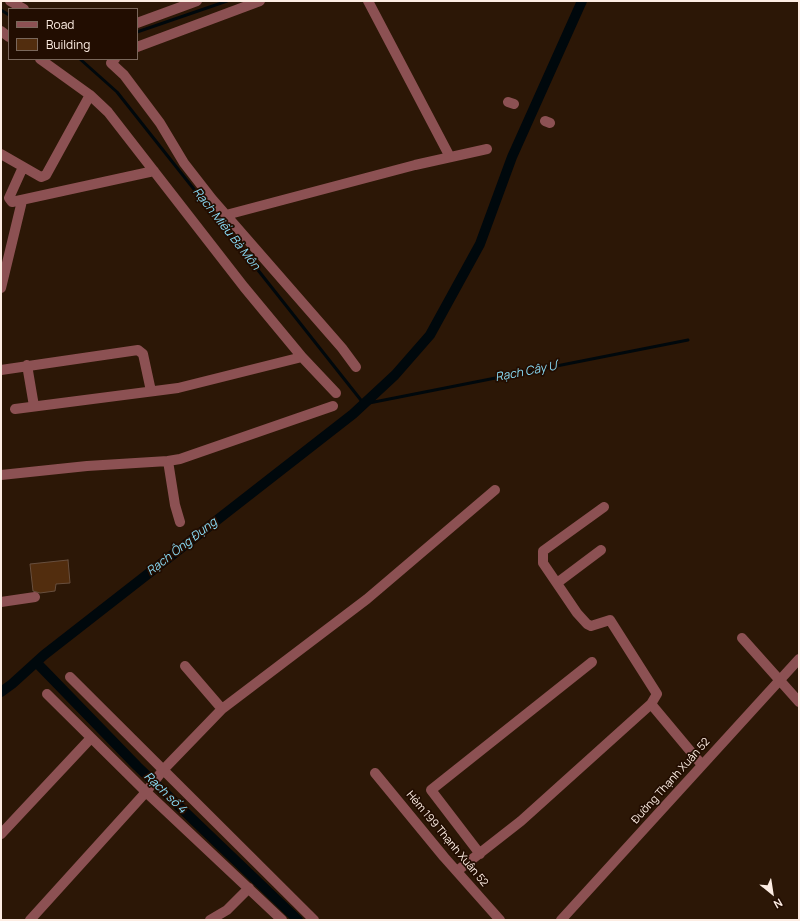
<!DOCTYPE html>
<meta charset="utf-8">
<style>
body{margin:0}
#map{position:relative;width:800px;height:921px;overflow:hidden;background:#2c1706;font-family:Manrope,sans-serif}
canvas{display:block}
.frame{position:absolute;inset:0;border:2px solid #fdede3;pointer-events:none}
.legend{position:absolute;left:8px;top:8px;width:130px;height:52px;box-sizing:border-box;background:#220d01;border:1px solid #7a675b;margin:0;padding:5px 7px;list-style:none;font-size:12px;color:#fdede3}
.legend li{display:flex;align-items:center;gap:8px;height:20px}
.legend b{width:20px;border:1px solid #7a675b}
.north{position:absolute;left:752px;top:873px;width:40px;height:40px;-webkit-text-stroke:3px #220d01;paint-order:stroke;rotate:150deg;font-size:11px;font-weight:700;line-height:16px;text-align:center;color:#fdede3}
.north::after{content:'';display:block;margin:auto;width:14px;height:18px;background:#fdede3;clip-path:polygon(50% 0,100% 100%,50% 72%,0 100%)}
</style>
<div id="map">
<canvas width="800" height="921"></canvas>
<div class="frame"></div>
<ul class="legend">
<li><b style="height:5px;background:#8c5153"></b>Road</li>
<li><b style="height:11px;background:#522d0e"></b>Building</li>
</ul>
<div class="north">N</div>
</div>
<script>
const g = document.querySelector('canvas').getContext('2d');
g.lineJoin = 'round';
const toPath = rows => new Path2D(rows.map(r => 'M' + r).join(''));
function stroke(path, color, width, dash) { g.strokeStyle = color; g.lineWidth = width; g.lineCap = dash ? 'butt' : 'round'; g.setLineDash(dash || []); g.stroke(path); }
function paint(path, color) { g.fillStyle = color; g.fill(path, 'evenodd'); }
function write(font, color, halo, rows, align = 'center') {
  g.font = font + ' Manrope,sans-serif'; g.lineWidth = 3.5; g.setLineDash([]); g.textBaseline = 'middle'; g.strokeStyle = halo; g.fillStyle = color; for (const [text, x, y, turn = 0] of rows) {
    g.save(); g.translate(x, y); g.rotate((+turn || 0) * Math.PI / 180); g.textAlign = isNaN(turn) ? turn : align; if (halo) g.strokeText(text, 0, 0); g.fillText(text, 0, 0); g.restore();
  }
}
const stream = toPath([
 [1,10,9,15],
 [137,32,227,1],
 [80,59,117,92,364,404,688,340]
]);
const canal = toPath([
 [36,662,137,766,298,920],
 [1,692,12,684,44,655,353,414,395,375,430,335,480,244,512,157,582,1]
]);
const building = toPath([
 [68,560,70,583,56,584,55,591,40,593,33,591,30,564,68,560]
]);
const minor = toPath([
 [10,1,24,9],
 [368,1,450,157],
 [137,23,197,1],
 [1,31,9,37],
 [137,47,260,1],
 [40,59,90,95,108,112,244,287,302,357,336,393],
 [115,59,111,63,124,75,160,123,184,163,212,199,342,348,356,367],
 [508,102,514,104],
 [545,121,550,123],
 [1,154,41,177,46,175,90,95],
 [23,167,9,198,12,202,154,171],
 [226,215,415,165,487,149],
 [1,288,22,201],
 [27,365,34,406],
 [1,370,138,350,143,354,151,391],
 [15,409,178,388,302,357],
 [1,475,87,466,168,461],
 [604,507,543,551,543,563,577,613,587,624,591,626,610,620,657,694,651,704],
 [180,522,175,505,168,461,180,459,333,406],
 [557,583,601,550],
 [1,602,35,597],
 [742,638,799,702],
 [70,677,314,920],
 [47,694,146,792,282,920],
 [222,709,367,599,495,490],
 [375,773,444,857,500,920],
 [1,834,91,738],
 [480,854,431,790,592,662],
 [457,871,521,821,651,704,702,765],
 [30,920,146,792,163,770,222,709,185,666],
 [210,920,227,910,249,888],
 [561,920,799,659]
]);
const streetNames = [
 ["Đường Thạnh Xuân 52",671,781,-48],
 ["Hẻm 199 Thạnh Xuân 52",447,839,50]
];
const waterNames = [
 ["Rạch Miếu Bà Môn",226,229,52],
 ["Rạch Cây Ư",526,372,-11],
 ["Rạch Ông Đụng",182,547,-38],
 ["Rạch số 4",165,793,44]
];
stroke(stream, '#00080c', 3);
stroke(canal, '#00080c', 10);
paint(building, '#522d0e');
stroke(building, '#684f3e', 1);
stroke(minor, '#8c5153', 10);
write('11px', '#fdede3', '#220d01', streetNames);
write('italic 12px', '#8adcf6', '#220d01', waterNames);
</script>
